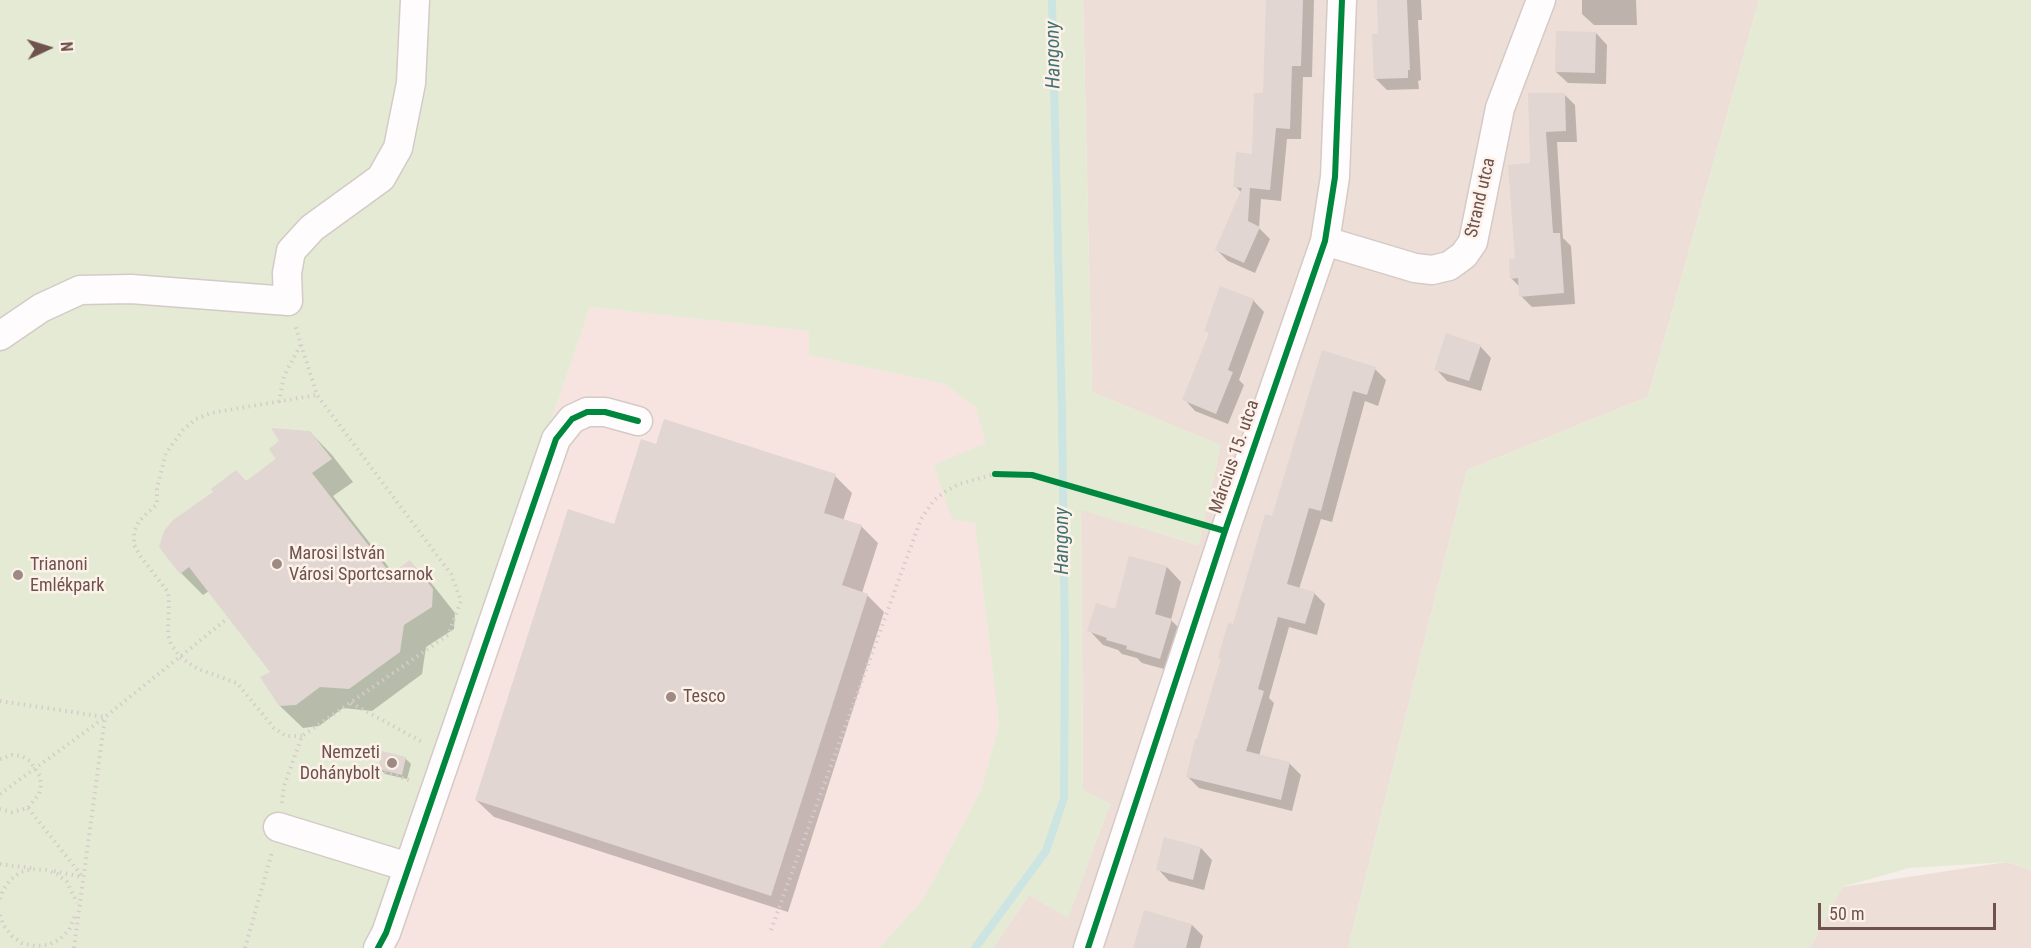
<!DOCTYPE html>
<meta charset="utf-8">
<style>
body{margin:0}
#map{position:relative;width:2031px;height:948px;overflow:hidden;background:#f5eee9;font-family:"Roboto Condensed",sans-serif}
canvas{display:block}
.north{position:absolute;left:18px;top:18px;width:60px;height:60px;-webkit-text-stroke:4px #fdf2ea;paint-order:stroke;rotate:86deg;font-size:16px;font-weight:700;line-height:24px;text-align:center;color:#6f524d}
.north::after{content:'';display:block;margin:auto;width:21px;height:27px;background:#6f524d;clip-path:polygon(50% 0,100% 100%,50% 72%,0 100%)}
.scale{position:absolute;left:1818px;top:903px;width:178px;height:27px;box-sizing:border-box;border:3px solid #6f524d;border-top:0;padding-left:8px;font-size:18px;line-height:21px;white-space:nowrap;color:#6f524d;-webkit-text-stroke:4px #fdf2ea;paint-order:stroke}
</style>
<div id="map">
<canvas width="2031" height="948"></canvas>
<div class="north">N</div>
<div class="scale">50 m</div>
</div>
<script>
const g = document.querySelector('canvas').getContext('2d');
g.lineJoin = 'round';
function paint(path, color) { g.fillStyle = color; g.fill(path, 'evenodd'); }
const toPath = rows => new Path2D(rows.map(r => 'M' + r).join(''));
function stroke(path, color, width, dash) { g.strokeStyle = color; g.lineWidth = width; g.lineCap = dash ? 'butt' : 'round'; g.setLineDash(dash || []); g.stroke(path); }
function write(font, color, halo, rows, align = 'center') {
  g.font = font + ' "Roboto Condensed",sans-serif'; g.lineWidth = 5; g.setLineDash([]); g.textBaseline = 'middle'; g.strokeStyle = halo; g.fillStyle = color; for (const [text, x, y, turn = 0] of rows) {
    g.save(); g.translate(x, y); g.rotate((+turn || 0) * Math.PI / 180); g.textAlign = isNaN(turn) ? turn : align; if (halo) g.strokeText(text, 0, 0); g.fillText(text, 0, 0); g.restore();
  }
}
const residential = toPath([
 [1083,0,1759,0,1648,397,1467,470,1348,948,993,948,1029,895,1068,917,1110,804,1083,791,1081,509,1198,545,1220,445,1092,392],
 [2007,862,2031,870,2031,948,1810,948,1842,887]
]);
const commercial = toPath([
 [590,307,810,331,810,355,945,384,977,408,987,443,975,523,999,725,981,790,924,898,879,948,365,948,378,927]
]);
const green = toPath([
 [0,0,1083,0,1092,392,1221,445,1199,545,1081,510,1083,790,1110,804,1068,918,1029,895,993,948,879,948,924,898,981,790,999,725,975,523,952,519,934,465,986,443,976,408,945,384,809,355,809,331,590,307,378,927,365,948,0,948],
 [1759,0,2031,0,2031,870,2007,862,1909,868,1842,887,1810,948,1348,948,1467,470,1648,397]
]);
const shadow = toPath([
 [1267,0,1314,0,1312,77,1303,77,1301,139,1287,139,1281,201,1261,199,1259,228,1270,239,1255,273,1228,261,1216,249,1242,193,1235,186,1253,155,1265,95],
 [1378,0,1421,0,1422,20,1418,20,1421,80,1418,81,1419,89,1387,90,1375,78,1379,35],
 [1582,0,1636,0,1637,25,1594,25,1582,14],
 [1596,33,1607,45,1606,84,1568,83,1556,72],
 [1564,94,1575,105,1577,142,1557,142,1563,238,1571,246,1575,304,1532,307,1521,296,1520,287,1511,278,1517,260,1532,165,1530,95],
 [1253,300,1264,312,1239,380,1244,385,1228,424,1195,411,1184,399,1210,334,1206,330],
 [1480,346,1491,358,1481,391,1447,381,1436,369],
 [1323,352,1375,369,1386,380,1378,406,1365,401,1332,522,1321,519,1299,589,1314,593,1325,604,1317,635,1289,627,1269,698,1274,703,1259,756,1289,763,1301,775,1292,811,1199,788,1187,776,1223,661,1220,658,1234,626,1273,518],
 [310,432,332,455,353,482,333,496,394,574,410,562,432,584,455,613,454,629,426,647,422,674,372,711,343,708,319,726,303,728,280,706,273,672,209,591,203,595,181,573,247,482],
 [657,446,835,476,852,493,843,521,861,526,878,543,862,593,867,595,884,612,788,912,494,817,476,800,615,525],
 [1167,567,1181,582,1171,620,1185,634,1175,672,1142,663,1137,658,1122,654,1118,650,1103,645,1089,630,1116,611],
 [405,758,411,764,407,779,385,774,380,769],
 [1201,848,1212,860,1204,890,1169,881,1158,869],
 [1192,925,1203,936,1200,948,1135,948]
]);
const stream = toPath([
 [975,948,1046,851,1064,798,1065,644,1062,413,1052,0]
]);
const building = toPath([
 [1266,0,1303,0,1301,66,1292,66,1290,129,1276,128,1270,190,1250,188,1248,221,1260,227,1244,263,1215,250,1242,188,1233,187,1236,152,1252,154,1254,93,1263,93],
 [1377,0,1407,0,1410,70,1408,70,1408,78,1374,79,1372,34,1378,34],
 [1556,31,1596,32,1595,73,1555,72],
 [1528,93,1565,93,1566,131,1546,132,1553,233,1560,233,1564,293,1519,297,1518,278,1510,279,1509,259,1515,259,1508,165,1530,163],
 [1220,286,1254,299,1228,370,1233,372,1216,414,1182,400,1209,333,1204,331],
 [1446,333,1481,345,1469,381,1434,370],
 [1322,350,1376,367,1367,395,1353,391,1321,511,1309,508,1287,584,1315,592,1305,624,1278,617,1258,689,1264,691,1246,751,1290,762,1281,800,1186,777,1195,739,1197,739,1221,659,1218,658,1228,623,1233,624,1265,514,1272,516],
 [664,419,836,474,824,513,862,525,842,585,868,594,771,896,475,800,568,509,614,524,641,439,656,444],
 [271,428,310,431,332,459,312,473,391,574,410,560,433,589,432,607,404,625,400,652,349,689,320,687,296,705,279,706,260,677,270,672,189,567,180,574,159,547,164,531,173,520,213,492,211,489,236,470,246,481,276,459,269,449,279,441],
 [1129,556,1167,566,1155,614,1172,619,1160,659,1126,649,1127,646,1106,640,1107,638,1087,631,1096,603,1115,609],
 [382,751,406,757,402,775,378,769],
 [1164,837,1201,847,1193,880,1156,870],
 [1144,910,1192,924,1186,948,1133,948]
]);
const path = toPath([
 [279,402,284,376,301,344],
 [0,701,105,717,228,618],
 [351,703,424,743],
 [302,736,286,736,274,728,237,683,198,669,180,657,171,644,168,634,169,599,168,592,141,557,134,545,134,532,139,521,157,504,157,488,166,453,183,430,196,419,211,413,317,395],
 [0,759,12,755,21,756,30,761,40,776,41,785,39,794,28,808,12,812,0,809],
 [385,771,413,782],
 [0,794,104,718],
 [282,803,284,786,302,736,448,635,461,601,451,574,317,395,295,325],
 [28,808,82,876],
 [0,864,32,868],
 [54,871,82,877],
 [0,899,3,890,11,879,21,872,33,869,46,870,57,874,67,882,77,903],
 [0,915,4,926,12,936,22,943,35,946,48,945,60,939,69,930,75,916],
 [771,930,921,519,934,500,945,492,959,484,995,474],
 [74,948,105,717],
 [245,948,272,852]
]);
const minor = toPath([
 [1325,241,1415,268,1432,270,1449,266,1464,255,1473,242,1500,108,1541,0],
 [0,336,41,308,80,290,131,289,288,301,287,273,291,251,312,228,381,178,398,148,411,83,415,0],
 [278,827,408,867],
 [378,948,386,933,556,439,572,419,587,412,605,412,638,421],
 [1088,948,1225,531,1325,241,1335,177,1342,0]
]);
const cycleway = toPath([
 [995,474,1032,475,1225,531],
 [378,948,386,933,556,439,572,419,587,412,605,412,638,421],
 [1088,948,1225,531,1325,241,1335,177,1342,0]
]);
const markers = [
 [277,564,6,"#9e8984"],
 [18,575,6,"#9e8984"],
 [671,697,6,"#9e8984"],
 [392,763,6,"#9e8984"]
];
const streetNames = [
 ["Strand utca",1481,198,-77],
 ["Március 15. utca",1235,457,-71]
];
const poiNames = [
 ["Marosi István",289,554],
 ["Városi Sportcsarnok",289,575],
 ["Trianoni",30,565],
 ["Emlékpark",30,586],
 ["Tesco",683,697],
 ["Nemzeti",380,753,"right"],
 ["Dohánybolt",380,774,"right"]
];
const waterNames = [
 ["Hangony",1054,55,-91],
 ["Hangony",1063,541,-90]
];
paint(residential, '#eddfd7');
paint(commercial, '#f7e4e0');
paint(green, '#e5ead5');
paint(shadow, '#0003');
stroke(stream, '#cce5e2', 8);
paint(building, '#e1d6d2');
stroke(minor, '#d4cac6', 31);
stroke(path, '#d6ccca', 4, [1.5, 4.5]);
stroke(minor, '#fefcfc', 28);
stroke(cycleway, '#00873e', 6);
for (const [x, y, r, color] of markers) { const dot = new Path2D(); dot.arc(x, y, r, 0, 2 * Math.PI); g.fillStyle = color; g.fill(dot); stroke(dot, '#fdf2ea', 2); }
write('18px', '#6f524d', '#fdf2ea', streetNames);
write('18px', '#6f524d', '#fdf2ea', poiNames, 'left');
write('italic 20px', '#427372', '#fdf2ea', waterNames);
</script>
